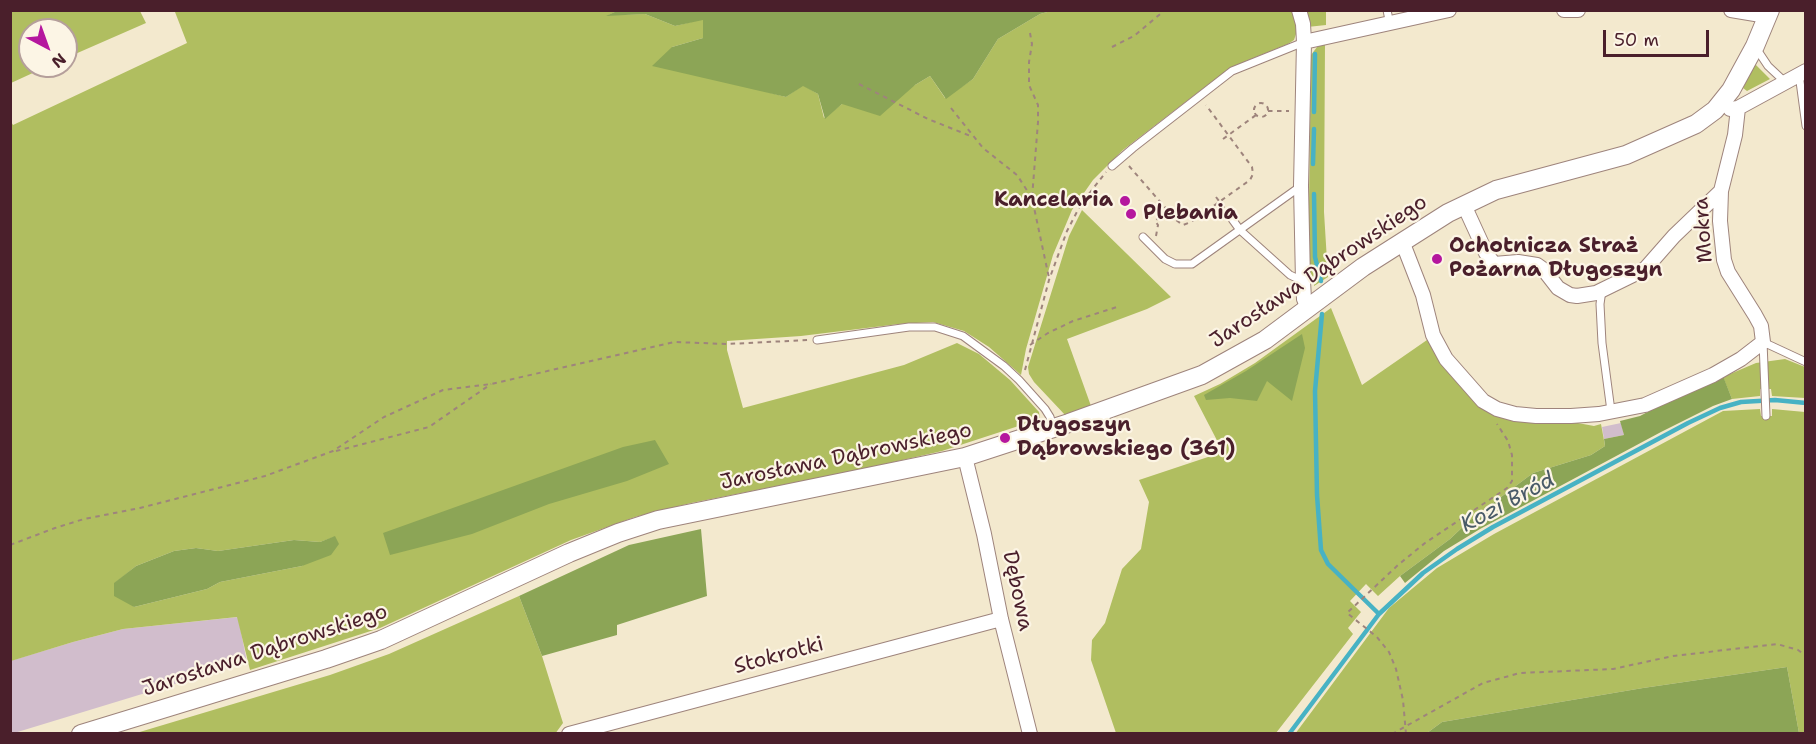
<!DOCTYPE html>
<meta charset="utf-8">
<style>
body{margin:0}
#map{position:relative;width:1816px;height:744px;overflow:hidden;background:#f3e9ce;font-family:"Shantell Sans",sans-serif}
canvas{display:block}
.frame{position:absolute;inset:0;border:12px solid #4a1f2b;pointer-events:none}
.north{position:absolute;left:18px;top:18px;width:60px;height:60px;box-sizing:border-box;background:#fcf5e5;border:2px solid #b59f9b;border-radius:50%;rotate:139deg;font-size:16px;font-weight:700;line-height:24px;text-align:center;color:#4a1f2b}
.north::after{content:'';display:block;margin:auto;width:21px;height:27px;background:#b5179e;clip-path:polygon(50% 0,100% 100%,50% 72%,0 100%)}
.scale{position:absolute;left:1603px;top:30px;width:106px;height:27px;box-sizing:border-box;border:3px solid #4a1f2b;border-top:0;padding-left:8px;font-size:18px;line-height:21px;white-space:nowrap;color:#4a1f2b;-webkit-text-stroke:4px #fcf5e5;paint-order:stroke}
</style>
<div id="map">
<canvas width="1816" height="744"></canvas>
<div class="frame"></div>
<div class="north">N</div>
<div class="scale">50 m</div>
</div>
<script>
const g = document.querySelector('canvas').getContext('2d');
g.lineJoin = 'round';
function paint(path, color) { g.fillStyle = color; g.fill(path, 'evenodd'); }
const toPath = rows => new Path2D(rows.map(r => 'M' + r).join(''));
function stroke(path, color, width, dash) { g.strokeStyle = color; g.lineWidth = width; g.lineCap = dash ? 'butt' : 'round'; g.setLineDash(dash || []); g.stroke(path); }
function write(font, color, halo, rows, align = 'center') {
  g.font = font + ' "Shantell Sans",sans-serif'; g.lineWidth = 4.5; g.setLineDash([]); g.textBaseline = 'middle'; g.strokeStyle = halo; g.fillStyle = color; for (const [text, x, y, turn = 0] of rows) {
    g.save(); g.translate(x, y); g.rotate((+turn || 0) * Math.PI / 180); g.textAlign = isNaN(turn) ? turn : align; if (halo) g.strokeText(text, 0, 0); g.fillText(text, 0, 0); g.restore();
  }
}
const industrial = toPath([
 [1621,423,1624,435,1604,439,1602,427],
 [238,617,247,662,11,734,10,661,73,642,123,629]
]);
const green = toPath([
 [619,10,609,15,645,14,675,26,703,19,703,38,672,47,756,89,786,97,803,85,818,94,824,118,842,104,915,85,930,76,945,98,973,79,998,39,1040,14,1051,11,1326,11,1326,25,1298,28,1294,40,1288,44,1246,61,1218,77,1123,150,1093,180,1072,210,1053,255,1026,349,1021,375,989,347,964,331,933,322,899,324,801,336,727,341,727,350,743,408,904,365,957,343,979,354,1010,380,1039,412,1040,419,942,451,863,469,691,503,635,517,571,540,380,628,250,670,237,617,123,629,73,642,11,661,10,120,13,125,187,43,175,12,178,11],
 [334,537,302,566,220,582,207,589,134,607,115,583,136,566,174,551,196,548,218,551,294,540,320,542],
 [10,11,140,11,146,23,66,58,66,30,30,30,30,66,48,66,11,83],
 [1325,44,1324,212,1328,277,1314,286,1314,277,1308,276,1311,55,1317,47],
 [1755,64,1770,79,1747,91,1743,88],
 [1082,210,1171,297,1147,309,1067,339,1091,406,1066,416,1034,382,1029,374,1028,367,1069,236],
 [1331,308,1362,385,1427,340,1437,356,1485,410,1544,420,1567,421,1594,426,1601,424,1605,446,1591,455,1533,473,1469,521,1450,539,1400,576,1378,596,1366,584,1350,601,1361,612,1348,628,1353,634,1276,733,1116,733,1091,660,1092,640,1105,623,1122,569,1141,549,1149,502,1139,480,1223,452,1194,396,1220,384,1255,363],
 [1785,359,1805,367,1805,398,1772,396,1771,389,1760,389,1760,396,1732,399,1723,377,1756,363],
 [1760,409,1761,416,1772,416,1772,409,1805,412,1805,733,1799,733,1787,667,1643,688,1442,722,1427,733,1295,734,1389,608,1437,568,1494,534,1723,411],
 [519,596,542,656,563,723,555,734,133,734,330,675,389,654]
]);
const forest = toPath([
 [619,10,1051,10,1051,11,1040,14,998,39,973,79,946,99,930,76,915,85,880,116,842,104,825,119,818,94,803,86,786,97,652,66,672,47,703,38,703,20,675,26,645,14,606,16],
 [1302,334,1305,348,1292,401,1267,381,1257,401,1230,398,1206,400,1204,395,1246,371],
 [1723,376,1732,399,1713,406,1661,432,1480,529,1444,551,1405,583,1400,576,1450,539,1469,521,1533,473,1591,455,1605,446,1604,439,1624,435,1620,421,1640,416,1674,398],
 [655,440,669,464,627,481,549,504,472,534,390,555,383,533,623,447],
 [701,529,707,596,617,625,617,635,542,656,519,596,629,545],
 [335,536,339,544,331,555,302,566,220,582,207,589,134,607,114,596,114,583,136,566,174,551,196,548,218,551,294,540,320,542],
 [1787,667,1799,733,1427,733,1442,722,1643,688]
]);
const stream = toPath([
 [1314,112,1315,54],
 [1313,164,1314,129],
 [1314,194,1315,257,1321,281],
 [1322,314,1315,391,1317,495,1321,550,1328,564,1379,614],
 [1289,734,1379,614,1423,573,1457,549,1493,527,1688,423,1720,408,1741,402,1775,400,1806,403]
]);
const path = toPath([
 [1030,33,1032,44,1029,62,1029,85,1038,105,1038,122,1032,198,1049,278],
 [1112,47,1134,36,1165,10],
 [859,84,928,119,973,137],
 '1254 110a7 7 0 1 1 14 0a7 7 0 1 1-14 0Z',
 [951,108,983,148,1017,175,1032,198],
 [1268,111,1289,111],
 [1223,139,1256,115],
 [1129,166,1176,220,1183,225,1191,222,1250,180,1253,174,1252,167,1206,105],
 [1216,197,1226,210],
 [1156,236,1158,225,1155,221,1167,210],
 [1030,345,1048,333,1073,321,1117,307],
 [1025,370,1049,280,1067,231,1081,204,1106,172],
 [336,451,429,427,491,384],
 [10,545,55,528,84,519,140,508,265,476,333,451,384,417,443,390,491,384,674,342,727,344,808,340],
 [1392,734,1483,683,1520,673,1613,669,1673,656,1777,644,1798,650,1806,656],
 [1406,734,1403,700,1396,669,1389,652,1377,637,1347,613,1398,565,1425,543,1507,488,1512,481,1512,455,1508,441,1497,424]
]);
const lane = toPath([
 [1387,10,1390,25],
 [1756,48,1768,66,1785,82],
 [1799,74,1806,126],
 [1112,166,1133,148,1232,71,1304,42],
 [1232,219,1240,230,1290,275,1303,281],
 [1143,237,1165,259,1175,264,1192,264,1301,186],
 [1602,290,1600,304,1602,343,1611,411],
 [817,340,909,327,935,327,963,336,1004,366,1019,380,1045,409,1050,417,1053,428],
 [1766,416,1763,342,1806,362]
]);
const street = toPath([
 [1299,10,1303,24,1304,42,1301,186,1303,281,1304,299,1308,309],
 [1564,10,1578,10],
 [1731,10,1767,16],
 [1304,42,1449,10],
 [1730,109,1738,108,1806,71],
 [1464,205,1486,253,1494,264,1518,262,1537,265,1544,270,1558,288,1570,295,1577,296,1596,293,1645,269,1674,236,1721,191],
 [1402,241,1423,295,1433,335,1446,359,1483,401,1497,409,1515,414,1536,416,1571,416,1599,414,1645,405,1713,375,1741,359,1763,342,1761,326,1755,315,1728,272,1724,260,1720,221,1721,191,1735,135,1738,108],
 [965,457,984,534,1001,619,1030,734],
 [569,734,1001,619]
]);
const secondary = toPath([
 [81,734,326,659,381,640,569,553,618,533,658,520,965,457,1069,423,1202,375,1265,340,1363,267,1448,213,1496,190,1626,155,1696,124,1715,110,1731,90,1755,46,1770,10]
]);
const markers = [
 [1125,201,6,"#b5179e"],
 [1131,214,6,"#b5179e"],
 [1437,259,6,"#b5179e"],
 [1005,438,6,"#b5179e"]
];
const poiNames = [
 ["Kancelaria",1113,201,"right"],
 ["Plebania",1143,214],
 ["Ochotnicza Straż",1449,247],
 ["Pożarna Długoszyn",1449,271],
 ["Długoszyn",1017,426],
 ["Dąbrowskiego (361)",1017,450]
];
const streetNames = [
 ["Mokra",1704,230,-94],
 ["Jarosława Dąbrowskiego",1319,272,-34],
 ["Jarosława Dąbrowskiego",846,457,-12],
 ["Dębowa",1017,591,78],
 ["Jarosława Dąbrowskiego",265,651,-18],
 ["Stokrotki",779,656,-15]
];
const waterNames = [
 ["Kozi Bród",1508,503,-28]
];
paint(industrial, '#d1bdcc');
paint(green, '#b0be60');
paint(forest, '#8ca556');
stroke(stream, '#47b2c4', 4.5);
stroke(lane, '#9e847c', 9);
stroke(street, '#9e847c', 16);
stroke(secondary, '#9e847c', 20);
stroke(path, '#9e847c', 2, [4.5, 4.5]);
stroke(lane, '#fff', 7);
stroke(street, '#fff', 14);
stroke(secondary, '#fff', 18);
for (const [x, y, r, color] of markers) { const dot = new Path2D(); dot.arc(x, y, r, 0, 2 * Math.PI); g.fillStyle = color; g.fill(dot); stroke(dot, '#fcf5e5', 2); }
write('bold 21px', '#4a1f2b', '#fcf5e5', poiNames, 'left');
write('21px', '#4a1f2b', '#fcf5e5', streetNames);
write('italic 22px', '#495a68', '#fcf5e5', waterNames);
</script>
